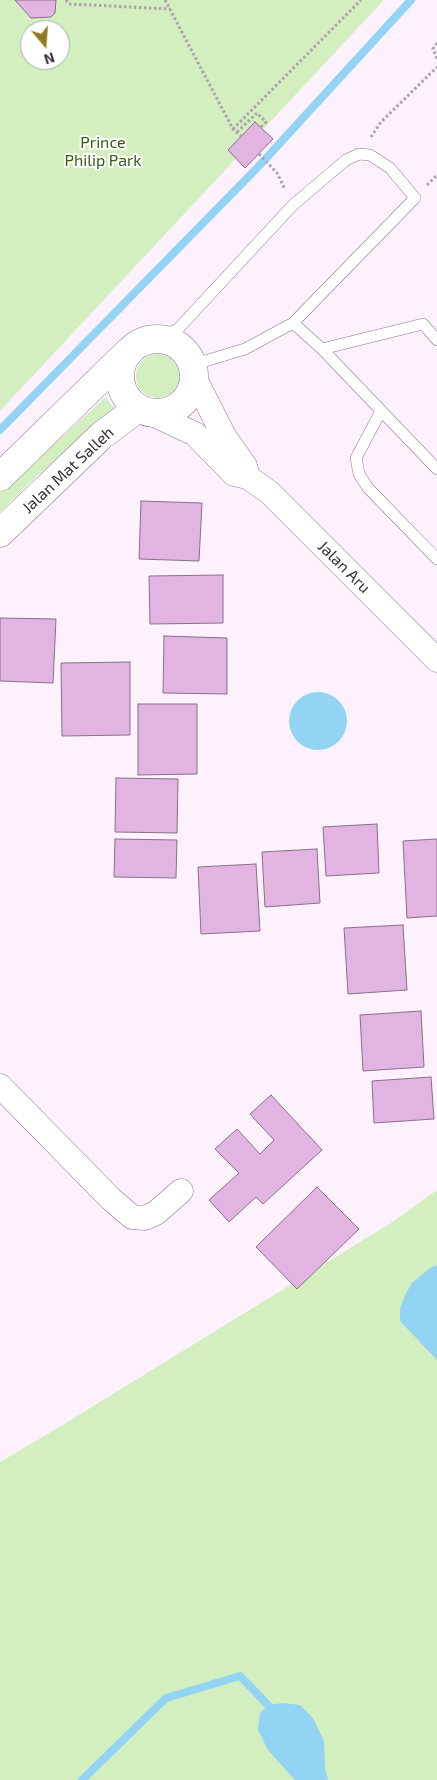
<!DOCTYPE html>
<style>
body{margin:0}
#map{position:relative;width:437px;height:1780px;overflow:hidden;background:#fdf1fd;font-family:"Exo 2",sans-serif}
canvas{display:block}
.north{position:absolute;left:20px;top:20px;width:50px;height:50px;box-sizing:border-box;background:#fff;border:1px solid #afabaf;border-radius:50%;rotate:162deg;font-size:14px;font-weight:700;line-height:20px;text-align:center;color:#382d38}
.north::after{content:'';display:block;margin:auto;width:18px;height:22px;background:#917920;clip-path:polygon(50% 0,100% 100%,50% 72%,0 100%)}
</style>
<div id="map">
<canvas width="437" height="1780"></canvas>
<div class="north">N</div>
</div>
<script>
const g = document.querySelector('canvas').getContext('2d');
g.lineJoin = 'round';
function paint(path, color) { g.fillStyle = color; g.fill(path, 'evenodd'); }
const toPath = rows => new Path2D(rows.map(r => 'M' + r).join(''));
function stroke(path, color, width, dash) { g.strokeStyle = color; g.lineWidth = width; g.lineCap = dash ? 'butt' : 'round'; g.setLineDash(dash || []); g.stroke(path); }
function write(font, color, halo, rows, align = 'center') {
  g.font = font + ' "Exo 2",sans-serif'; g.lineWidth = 4; g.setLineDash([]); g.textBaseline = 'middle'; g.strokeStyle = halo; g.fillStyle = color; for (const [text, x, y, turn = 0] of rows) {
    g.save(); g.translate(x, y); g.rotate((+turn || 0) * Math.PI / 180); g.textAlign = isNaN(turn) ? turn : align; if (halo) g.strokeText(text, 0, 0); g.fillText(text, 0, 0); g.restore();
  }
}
const green = toPath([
 [0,0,384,0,0,411],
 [30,30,60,30,60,60,30,60],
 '136 376a22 22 0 1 1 44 0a22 22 0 1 1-44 0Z',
 [106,397,111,405,120,412,91,430,32,480,0,512,0,493],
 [437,1190,437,1780,0,1780,0,1462,56,1429,391,1223]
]);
const water = toPath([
 '289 721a29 29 0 1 1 58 0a29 29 0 1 1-58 0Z',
 [437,1265,437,1360,400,1321,400,1309,405,1295,412,1283,430,1268],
 [283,1703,300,1705,313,1718,324,1741,325,1769,328,1780,295,1780,268,1750,258,1730,260,1713,268,1705]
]);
const stream = toPath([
 [0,430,258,167,411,0],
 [82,1780,166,1698,240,1676,268,1705]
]);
const building = toPath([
 [15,0,56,0,55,13,51,17,31,18,15,0],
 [255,122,273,139,245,168,228,150,255,122],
 [141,501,202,503,199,561,139,559,141,501],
 [223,575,223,623,150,624,149,576,223,575],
 [0,618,56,619,53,683,0,681,0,618],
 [164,636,227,638,227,694,163,693,164,636],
 [130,662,130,735,62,736,61,663,130,662],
 [138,704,197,704,197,774,138,775,138,704],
 [116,778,178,779,177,833,115,832,116,778],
 [377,824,379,873,326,876,323,827,377,824],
 [115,839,177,840,176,878,114,877,115,839],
 [437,839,437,916,407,918,403,841,437,839],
 [317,849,320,903,265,907,262,852,317,849],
 [256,864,260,931,201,934,198,867,256,864],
 [403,925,407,990,348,994,344,928,403,925],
 [421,1011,424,1067,363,1071,360,1015,421,1011],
 [431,1077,434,1119,374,1123,372,1081,431,1077],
 [271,1095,322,1150,263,1204,256,1197,229,1222,209,1200,239,1173,215,1149,237,1129,260,1154,274,1140,250,1114,271,1095],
 [317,1187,359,1229,297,1289,256,1247,317,1187]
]);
const path = toPath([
 [66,0,69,4,170,9],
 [165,0,233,129,241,136],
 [437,43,433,49,437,59],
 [233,129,361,0],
 [237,132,257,113,266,122,261,127],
 [371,137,381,122,437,67],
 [259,154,277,173,285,189],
 [427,185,437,175]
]);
const lane = toPath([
 [293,323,322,349,437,469],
 [157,339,178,329,293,205,346,160,359,154,370,155,390,168,415,198,293,323,245,349,192,365],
 [322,349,423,324,437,340],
 [381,411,356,458,359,474,368,488,437,559]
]);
const street = toPath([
 [194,377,224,436,245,466,248,477],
 [150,413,195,434,234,474,248,477,270,493,437,660],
 [0,1086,111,1199,132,1217,145,1218,156,1213,181,1191]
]);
const primary = toPath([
 '120 376a37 37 0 1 1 74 0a37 37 0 1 1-74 0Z',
 [0,477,128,352],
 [0,533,101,436,138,408]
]);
const parkNames = [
 ["Prince",103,143],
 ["Philip Park",103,161]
];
const streetNames = [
 ["Jalan Mat Salleh",68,470,-43],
 ["Jalan Aru",344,567,45]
];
paint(green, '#d3eebf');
paint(water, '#93d3f4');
stroke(stream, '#93d3f4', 8);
paint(building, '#e2b4e1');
stroke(building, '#896f88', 1);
stroke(lane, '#8d748d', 12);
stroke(street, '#8d748d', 25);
stroke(primary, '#8d748d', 29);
stroke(path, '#ada1ad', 3, [2.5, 2.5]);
stroke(lane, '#fff', 11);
stroke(street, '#fff', 24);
stroke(primary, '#fff', 28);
write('16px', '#385b0e', '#fff', parkNames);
write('16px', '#382d38', '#fff', streetNames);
</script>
